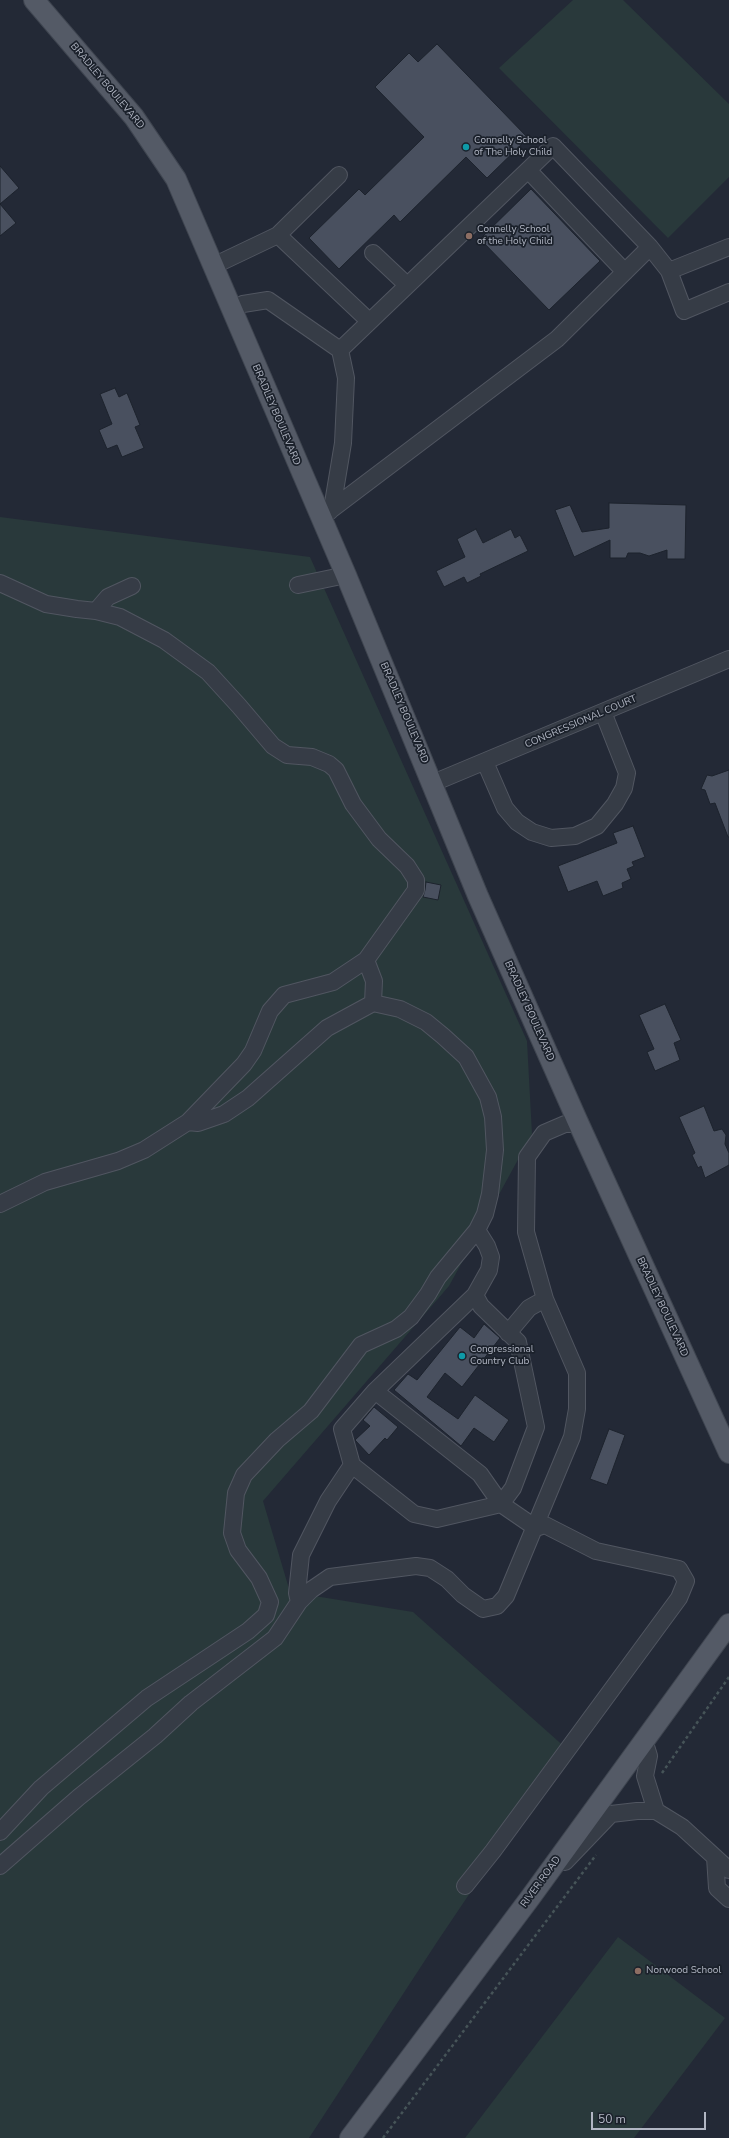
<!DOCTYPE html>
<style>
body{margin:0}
#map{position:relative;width:729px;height:2138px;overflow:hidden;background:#232936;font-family:"Nunito Sans",sans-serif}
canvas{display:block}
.scale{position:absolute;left:591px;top:2112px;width:115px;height:18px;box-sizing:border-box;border:2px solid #b1b6c3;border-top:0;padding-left:5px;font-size:12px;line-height:14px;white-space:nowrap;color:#b1b6c3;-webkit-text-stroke:3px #1b212b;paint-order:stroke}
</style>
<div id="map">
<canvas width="729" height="2138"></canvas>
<div class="scale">50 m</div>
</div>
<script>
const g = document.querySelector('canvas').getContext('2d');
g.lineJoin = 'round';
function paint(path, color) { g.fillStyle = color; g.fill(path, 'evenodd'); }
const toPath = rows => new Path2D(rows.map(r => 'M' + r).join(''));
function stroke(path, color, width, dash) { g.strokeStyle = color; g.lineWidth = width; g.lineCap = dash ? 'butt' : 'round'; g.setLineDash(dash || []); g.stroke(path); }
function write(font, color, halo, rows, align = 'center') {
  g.font = font + ' "Nunito Sans",sans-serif'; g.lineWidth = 3.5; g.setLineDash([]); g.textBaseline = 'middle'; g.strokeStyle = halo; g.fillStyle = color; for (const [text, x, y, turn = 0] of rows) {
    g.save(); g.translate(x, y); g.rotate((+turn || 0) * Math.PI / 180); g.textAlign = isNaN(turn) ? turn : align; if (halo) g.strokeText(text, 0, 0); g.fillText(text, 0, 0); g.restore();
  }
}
const green = toPath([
 [573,0,623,0,729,104,729,177,668,238,499,68],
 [0,517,310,557,527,1041,532,1134,449,1286,263,1501,290,1592,413,1612,567,1749,437,1942,309,2138,0,2138],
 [618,1937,725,2018,634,2138,465,2138]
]);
const building = toPath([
 [437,44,528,138,487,178,466,157,400,222,394,215,339,269,309,238,359,189,365,195,424,137,375,87,409,53,418,62,437,44],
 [0,166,19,188,0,204,0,166],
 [531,189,600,261,549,310,480,239,531,189],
 [0,204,16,223,0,236,0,204],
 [115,388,119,397,127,393,140,425,135,427,144,448,122,457,117,445,107,449,99,430,112,424,100,394,115,388],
 [609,503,686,505,685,559,667,559,667,550,649,556,640,553,628,553,626,558,610,558,610,540,574,557,555,510,570,505,582,532,609,528,609,503],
 [476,529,483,543,511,529,515,538,520,535,528,551,480,574,481,576,467,583,464,577,444,587,436,571,465,557,457,539,476,529],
 [729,770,729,837,728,837,715,803,710,804,705,790,701,789,707,775,712,776,729,770],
 [633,826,645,857,632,862,634,866,627,869,631,879,622,883,623,888,603,896,597,881,568,892,558,866,617,843,613,833,633,826],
 [426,882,441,885,438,900,423,897,425,890,426,882],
 [665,1004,681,1040,674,1043,680,1060,655,1071,647,1052,654,1049,639,1015,665,1004],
 [704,1106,714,1131,722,1129,726,1135,725,1144,729,1153,729,1165,705,1178,701,1166,698,1168,692,1155,695,1153,679,1117,704,1106],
 [484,1324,500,1338,462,1387,445,1373,427,1397,458,1419,475,1395,509,1420,494,1442,474,1428,461,1446,394,1390,408,1374,417,1380,460,1327,474,1338,484,1324],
 [374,1407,398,1427,387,1440,385,1438,369,1455,355,1440,370,1426,363,1420,374,1407],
 [609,1429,625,1435,607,1485,590,1479,609,1429]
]);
const path = toPath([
 [662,1773,729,1677],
 [383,2138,596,1855]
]);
const minor = toPath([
 [528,170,625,272],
 [278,235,339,175],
 [650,247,669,271,684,311,729,292],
 [373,253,407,285],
 [213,266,278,235,369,321],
 [669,271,729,247],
 [232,309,243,304,268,300,340,350,346,378,343,443,332,509,329,512],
 [332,509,557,339,650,247,553,146,340,350],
 [0,583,46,604,77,609,96,611,120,617,164,640,208,672,239,706,273,746,287,755,312,757,329,764,336,770,353,804,379,839,407,866,416,880,416,890,366,960,374,981,373,1003,400,1009,426,1022,443,1036,466,1057,488,1097,493,1117,495,1150,490,1194,485,1214,477,1230,487,1246,491,1257,489,1270,475,1295],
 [298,585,346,575],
 [96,611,108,597,132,586],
 [485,762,505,808,517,822,532,832,551,838,575,836,597,826,615,804,624,788,627,773,603,712],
 [433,783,729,659],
 [188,1122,198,1123,224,1114,248,1098,327,1028,373,1003],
 [0,1204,45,1182,118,1161,144,1150,188,1122,244,1064,253,1051,270,1011,284,995,333,982,366,960],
 [475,1295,481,1306,518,1342,536,1427,513,1488,501,1504,437,1519,414,1514,352,1465,342,1429,375,1391,475,1295],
 [508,1333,529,1308,545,1299],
 [375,1391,480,1474,501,1504,536,1528,545,1525,596,1551,679,1569,686,1581,679,1598,493,1851,465,1886],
 [299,1602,297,1593,301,1555,328,1501,352,1465],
 [644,1740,649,1756,645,1776,656,1811],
 [0,1832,41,1788,147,1698,248,1631,266,1615,270,1602,259,1578,238,1550,232,1533,236,1493,244,1475,277,1440,311,1411,361,1345,396,1329,411,1317,428,1294,438,1277,477,1230],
 [715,1857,717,1888,729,1899],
 [565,1862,611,1814,637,1811,656,1811,682,1827,729,1870],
 [0,1866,79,1797,155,1736,191,1703,275,1638,299,1602,311,1590,330,1577,416,1566,430,1568,447,1579,463,1595,483,1609,497,1606,506,1596,572,1437,577,1409,577,1373,545,1299,526,1232,527,1157,544,1133,565,1124,579,1124]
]);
const major = toPath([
 [34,0,134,117,176,179,346,575,478,896,577,1120,729,1453],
 [350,2138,530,1898,729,1624]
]);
const markers = [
 [466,147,4,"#0f9aa8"],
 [469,236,4,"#8d6e63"],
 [462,1356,4,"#0f9aa8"],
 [638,1971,4,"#8d6e63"]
];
const streetNames = [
 ["BRADLEY BOULEVARD",107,86,50],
 ["BRADLEY BOULEVARD",276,415,67],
 ["BRADLEY BOULEVARD",404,713,67],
 ["CONGRESSIONAL COURT",581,722,-23],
 ["BRADLEY BOULEVARD",529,1011,66],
 ["BRADLEY BOULEVARD",662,1307,65],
 ["RIVER ROAD",541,1882,-54]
];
const poiNames = [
 ["Connelly School",474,141],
 ["of The Holy Child",474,153],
 ["Connelly School",477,230],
 ["of the Holy Child",477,242],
 ["Congressional",470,1350],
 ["Country Club",470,1362],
 ["Norwood School",646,1971]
];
paint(green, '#29393b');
paint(building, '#49505f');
stroke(building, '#1d232d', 1);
stroke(minor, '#515661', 18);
stroke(major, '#3f4550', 22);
stroke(path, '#465458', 2.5, [3, 3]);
stroke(minor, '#363c46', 16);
stroke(major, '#545a66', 20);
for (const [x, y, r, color] of markers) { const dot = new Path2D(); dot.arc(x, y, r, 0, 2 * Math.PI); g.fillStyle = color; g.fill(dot); stroke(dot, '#1b212b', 1.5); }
write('10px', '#b1b6c3', '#1b212b', streetNames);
write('10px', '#b1b6c3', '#1b212b', poiNames, 'left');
</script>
